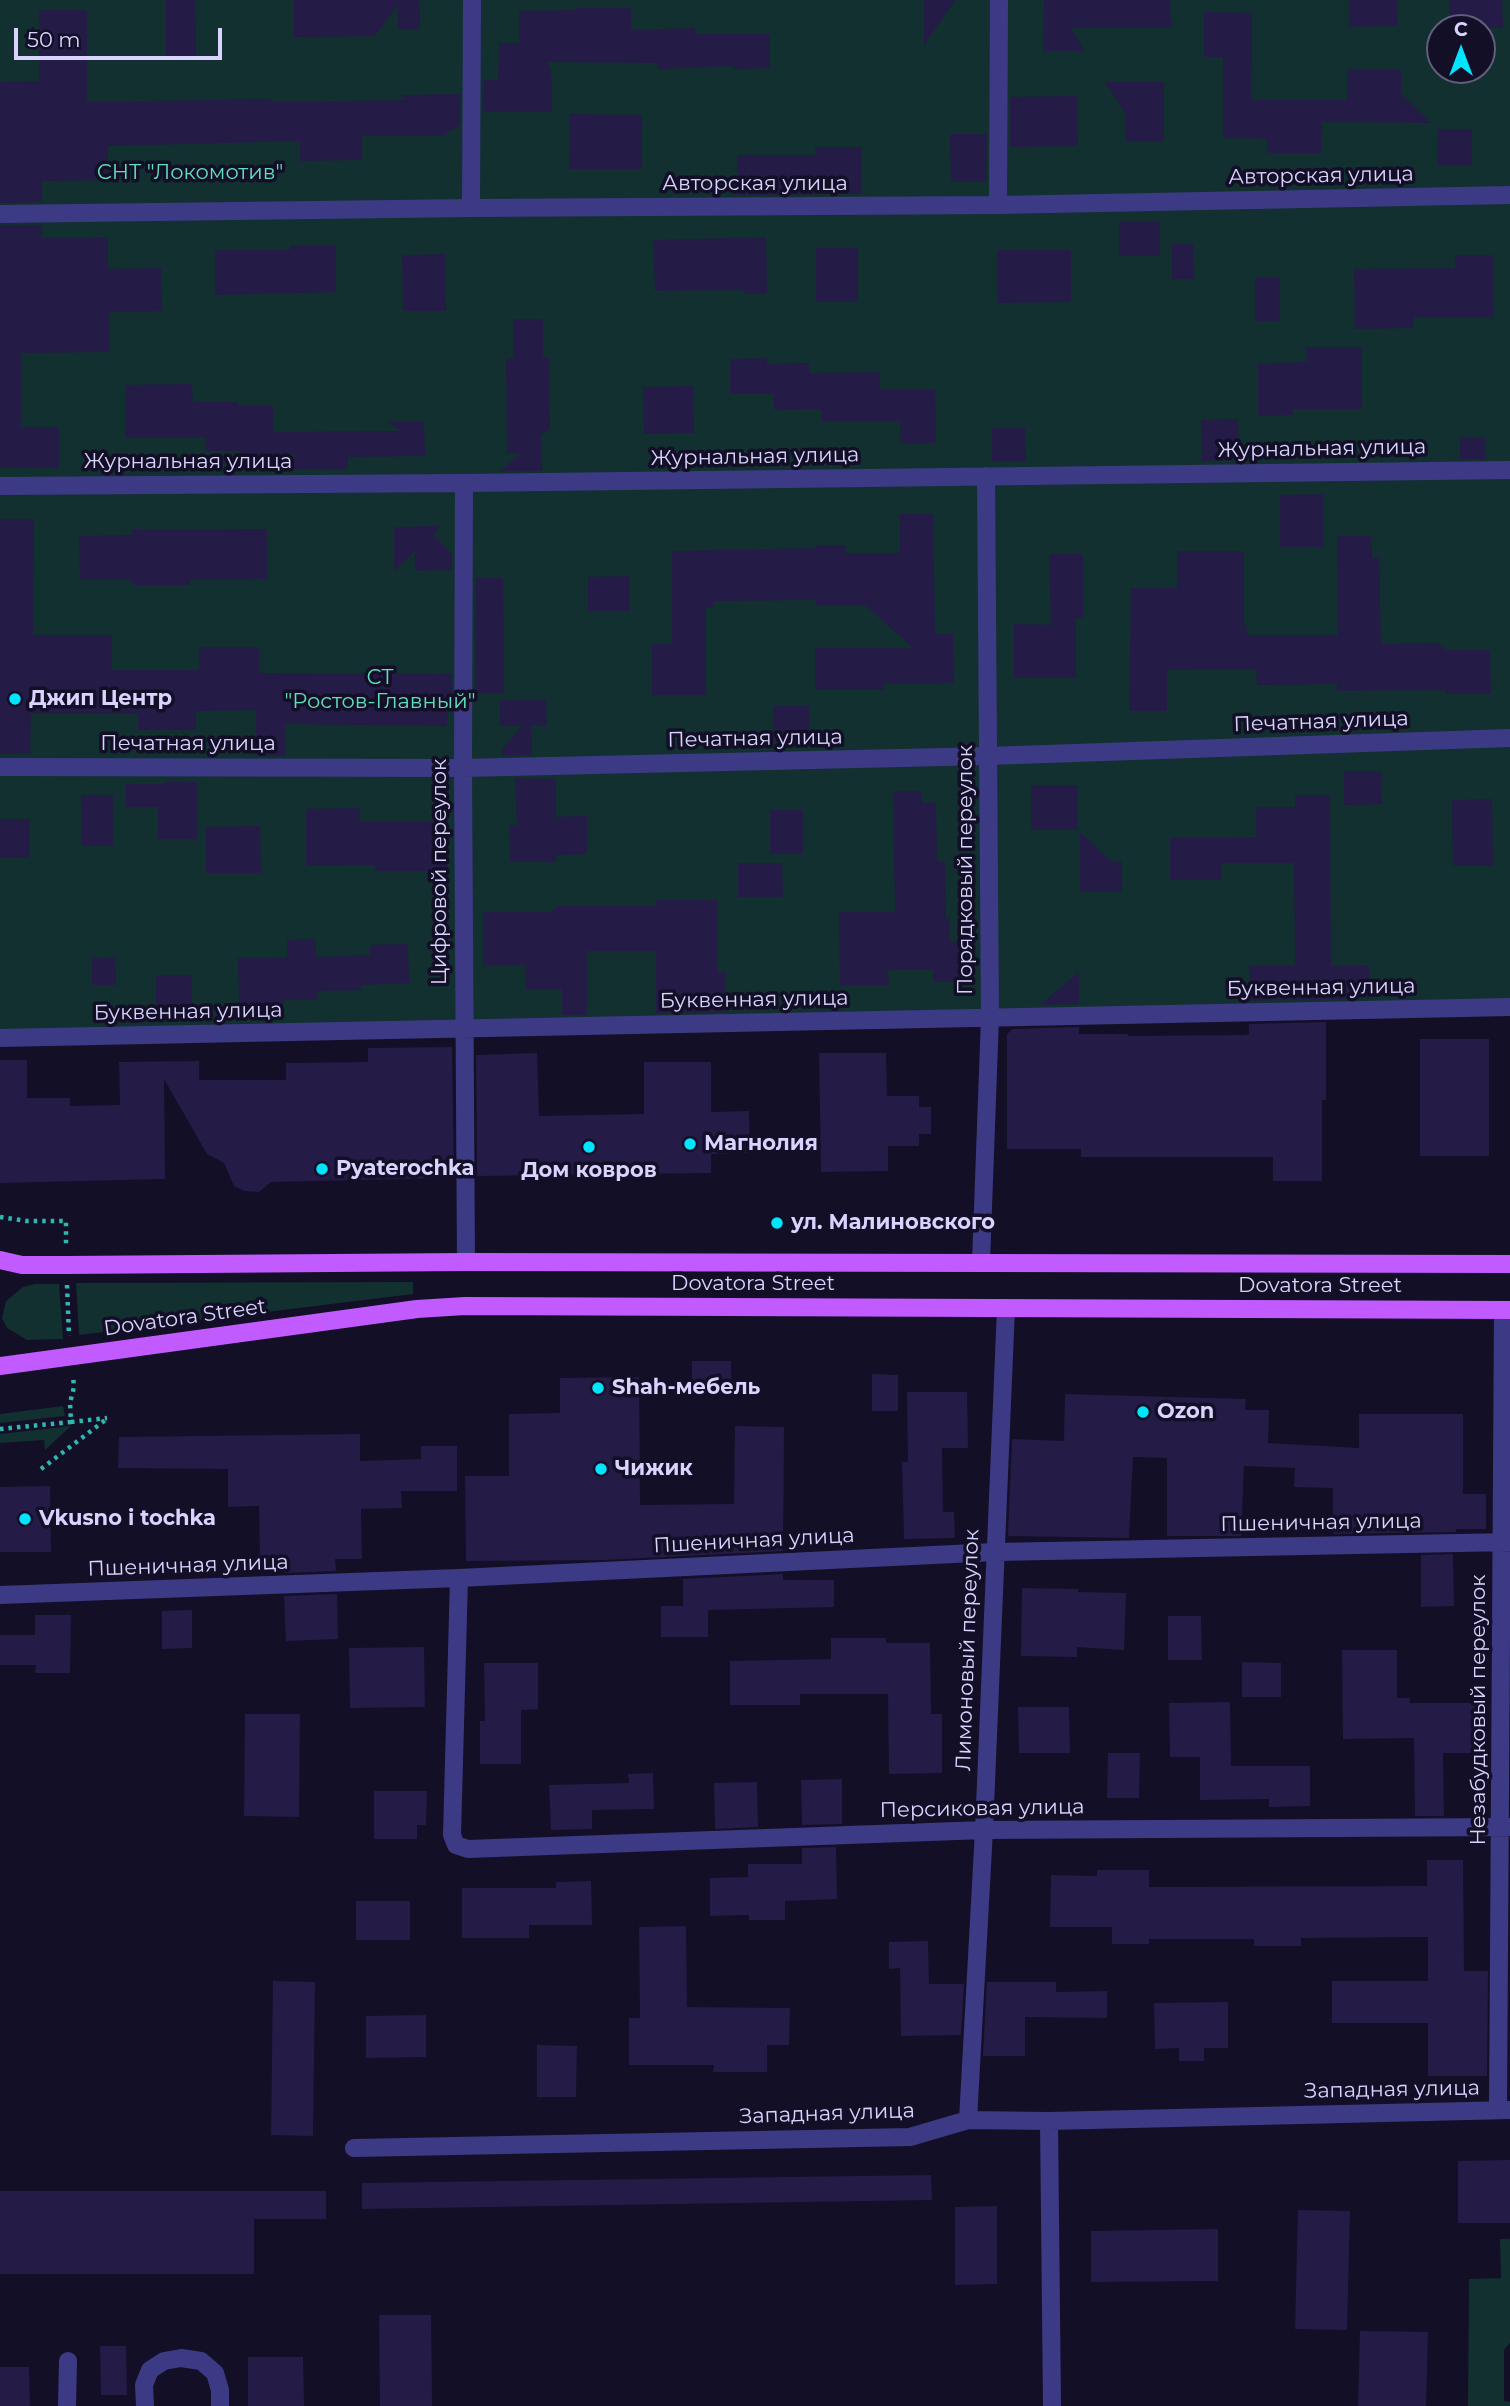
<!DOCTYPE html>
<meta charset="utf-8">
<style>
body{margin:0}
#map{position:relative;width:1510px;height:2406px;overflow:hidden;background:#130f26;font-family:Montserrat,sans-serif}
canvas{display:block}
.north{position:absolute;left:1426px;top:14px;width:70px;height:70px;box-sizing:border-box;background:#130f26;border:2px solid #625e7d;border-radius:50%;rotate:0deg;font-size:19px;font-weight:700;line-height:28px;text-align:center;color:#d9d4ff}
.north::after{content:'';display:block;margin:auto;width:24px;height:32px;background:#00e5ff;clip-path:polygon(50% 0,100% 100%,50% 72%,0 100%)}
.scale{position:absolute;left:14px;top:28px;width:208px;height:32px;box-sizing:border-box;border:4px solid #d9d4ff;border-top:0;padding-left:9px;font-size:21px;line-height:24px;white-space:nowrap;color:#d9d4ff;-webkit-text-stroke:5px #130f26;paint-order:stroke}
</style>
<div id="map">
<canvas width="1510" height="2406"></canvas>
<div class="north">С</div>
<div class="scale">50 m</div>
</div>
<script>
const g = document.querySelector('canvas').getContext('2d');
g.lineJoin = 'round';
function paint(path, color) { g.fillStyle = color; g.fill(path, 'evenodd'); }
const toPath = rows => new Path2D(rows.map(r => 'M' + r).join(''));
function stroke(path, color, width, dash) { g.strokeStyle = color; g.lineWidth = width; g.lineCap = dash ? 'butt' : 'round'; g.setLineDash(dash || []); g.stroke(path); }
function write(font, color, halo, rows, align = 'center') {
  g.font = font + ' Montserrat,sans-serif'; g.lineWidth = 7; g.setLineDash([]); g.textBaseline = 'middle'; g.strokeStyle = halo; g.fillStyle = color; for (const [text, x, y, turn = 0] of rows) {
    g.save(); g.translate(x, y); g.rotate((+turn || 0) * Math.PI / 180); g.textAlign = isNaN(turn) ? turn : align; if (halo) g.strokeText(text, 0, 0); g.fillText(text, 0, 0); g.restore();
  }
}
const green = toPath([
 [0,0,1510,0,1510,1012,0,1046],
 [1440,28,1482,28,1482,70,1440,70],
 [413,1282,413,1294,79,1335,76,1283],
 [35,1284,59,1284,63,1339,27,1340,7,1328,2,1318,6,1301,23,1287],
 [63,1406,65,1416,0,1423,0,1414],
 [71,1426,45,1450,44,1440,0,1443,0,1434],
 [1500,2239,1510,2239,1510,2343,1504,2350,1504,2401,1510,2402,1510,2406,1468,2406,1469,2279,1501,2278]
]);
const building = toPath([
 [166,0,195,0,196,57,166,57],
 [294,0,419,0,420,29,398,29,398,4,375,36,294,37],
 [924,0,955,0,924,45],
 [1044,0,1170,0,1171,28,1071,28,1085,51,1043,51],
 [1349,0,1397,0,1398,26,1349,27],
 [1449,0,1502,0,1503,28,1450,28],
 [576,8,631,8,631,30,695,28,695,34,770,34,770,68,733,69,733,66,658,69,657,63,547,62,551,70,552,112,483,112,483,80,498,80,499,43,519,43,519,11,576,10],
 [39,10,87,10,87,102,271,99,271,102,405,100,399,95,460,94,460,125,442,136,362,136,362,160,300,161,300,141,108,146,108,180,42,181,42,202,0,203,0,82,39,81],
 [1204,12,1252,13,1251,100,1347,100,1347,69,1401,69,1401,93,1431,123,1322,122,1321,153,1267,153,1267,139,1223,138,1223,57,1204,57],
 [1105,82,1164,82,1164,141,1125,141,1125,112],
 [1077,96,1078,146,1010,147,1010,97],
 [570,114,642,115,642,169,569,169],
 [1437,129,1472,129,1472,165,1437,165],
 [950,134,987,134,986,182,951,182],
 [815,147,862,147,862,194,737,195,737,155,815,155],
 [1119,221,1160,221,1160,256,1119,256],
 [0,225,42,225,42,238,108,237,108,269,161,268,162,311,109,312,109,352,21,353,21,427,59,427,59,468,0,468],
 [766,237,767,294,744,294,744,290,655,291,653,240],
 [1172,244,1193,244,1194,279,1172,279],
 [290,245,336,245,336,292,215,295,215,250,290,250],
 [816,248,858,248,858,302,816,302],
 [997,250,1071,250,1071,302,997,303],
 [445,254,446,311,403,311,402,255],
 [1455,255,1493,255,1493,317,1414,317,1414,328,1355,329,1354,269,1455,268],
 [1255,277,1280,277,1280,321,1255,321],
 [513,319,543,319,543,358,549,358,550,428,541,435,542,471,500,471,521,453,507,453,506,359,513,358],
 [1306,347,1362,347,1362,409,1293,409,1293,415,1258,416,1258,364,1307,362],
 [767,358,767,364,809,363,809,373,880,372,880,389,935,389,936,443,901,444,900,421,821,421,821,409,774,410,774,394,730,394,730,359],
 [192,384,193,402,238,402,238,405,273,405,273,432,399,431,388,421,424,421,425,456,348,457,348,469,294,469,294,454,241,455,241,451,205,451,205,438,125,438,125,385],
 [693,386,694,433,644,434,643,387],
 [1238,419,1239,460,1202,461,1201,420],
 [992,428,1025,428,1026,461,992,461],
 [1460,437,1485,437,1485,459,1460,459],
 [1323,494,1323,547,1280,547,1280,495],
 [900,514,933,514,935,634,953,634,954,683,884,684,884,690,815,690,815,648,913,648,865,605,816,605,816,600,714,601,714,608,706,608,706,695,652,695,652,644,672,644,672,551,816,548,816,545,846,545,846,553,900,553],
 [0,519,34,519,33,635,112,635,112,670,199,670,199,647,259,647,259,673,452,674,452,694,448,694,447,726,285,724,285,756,256,756,256,710,196,711,196,730,138,730,138,714,31,714,30,754,0,754],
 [441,526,433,534,452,555,452,570,415,571,415,551,394,571,394,527],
 [267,529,267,579,190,580,190,585,132,585,132,580,80,580,79,536,132,535,132,530],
 [1337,536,1371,536,1372,558,1379,558,1381,644,1438,643,1446,650,1490,650,1491,694,1446,694,1446,690,1337,691,1337,684,1257,685,1256,669,1167,670,1167,711,1129,711,1131,588,1177,588,1177,551,1244,551,1244,625,1247,625,1247,635,1338,635],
 [1049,554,1083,554,1083,618,1076,618,1076,678,1014,678,1014,624,1051,625],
 [630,576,630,611,588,611,588,577],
 [475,578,503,578,504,693,475,694],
 [500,700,546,700,547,726,531,726,532,755,501,756,501,751,522,726,500,726],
 [773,706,809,706,810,741,773,742],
 [1344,771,1381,771,1382,804,1344,805],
 [515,778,556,779,556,817,587,816,587,854,556,855,556,862,510,862,509,825,517,825],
 [164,782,197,782,197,839,158,839,158,807,126,807,126,784,164,784],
 [1031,785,1078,785,1078,830,1031,830],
 [893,791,921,791,922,803,936,802,937,861,945,861,946,919,950,918,950,941,965,941,965,982,933,982,933,970,888,970,889,985,840,985,839,912,895,912],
 [81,795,113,795,113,846,82,846],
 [1295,795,1330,795,1331,966,1369,965,1370,998,1249,1001,1249,965,1295,965,1294,863,1222,863,1222,880,1170,880,1170,838,1256,837,1256,807,1295,807],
 [1492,799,1493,866,1453,866,1452,800],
 [360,808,360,821,446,821,446,823,448,821,448,871,375,871,375,865,306,866,306,809],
 [770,810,803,810,803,854,770,854],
 [0,819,30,819,30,858,0,858],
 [260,826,261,873,206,873,206,827],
 [1080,832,1111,861,1122,861,1122,892,1080,892],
 [738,863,782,863,783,897,738,897],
 [656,900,717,900,717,972,725,972,725,1012,656,1013,656,951,587,951,587,1015,562,1015,562,989,525,989,525,965,483,965,483,912,551,912,558,906,656,906],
 [316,939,316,957,370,955,370,945,408,944,409,983,361,985,361,990,317,991,317,1000,284,1000,284,1005,239,1006,238,958,287,957,287,940],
 [115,957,116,985,92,985,92,958],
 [1079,972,1079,1004,1040,1005],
 [156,975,192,975,192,1011,156,1011],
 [1326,1022,1326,1100,1322,1100,1322,1181,1273,1181,1273,1157,1081,1157,1081,1149,1007,1149,1007,1034,1013,1029,1079,1027,1079,1034,1128,1034,1128,1036,1245,1035,1249,1034,1249,1024],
 [1420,1039,1489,1039,1489,1156,1420,1156],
 [452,1047,454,1176,446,1176,446,1178,271,1182,259,1192,244,1191,234,1186,224,1163,207,1154,164,1079,165,1179,0,1183,0,1060,27,1060,27,1098,70,1098,70,1106,120,1105,119,1062,199,1061,199,1080,286,1080,286,1063,368,1062,368,1048],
 [537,1053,539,1116,644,1114,644,1062,711,1062,711,1112,749,1111,750,1153,711,1154,711,1173,477,1176,476,1055],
 [819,1053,886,1053,887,1096,919,1096,919,1107,931,1107,931,1134,919,1134,919,1146,888,1146,888,1171,821,1172],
 [692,1361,731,1361,731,1385,692,1385],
 [872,1374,898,1375,898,1411,872,1411],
 [639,1377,640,1505,734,1504,735,1426,784,1427,783,1551,605,1560,466,1561,465,1476,509,1476,509,1414,560,1413,560,1378],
 [907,1392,967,1392,968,1448,942,1448,943,1512,954,1512,955,1538,904,1539,902,1462,908,1462],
 [1065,1394,1246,1399,1245,1410,1269,1410,1268,1443,1359,1448,1359,1414,1463,1414,1463,1494,1486,1494,1486,1529,1456,1529,1456,1532,1333,1534,1333,1488,1294,1487,1295,1468,1244,1466,1241,1536,1167,1536,1167,1458,1133,1457,1129,1538,1008,1536,1012,1439,1064,1441],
 [360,1434,360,1461,421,1459,421,1446,457,1446,457,1491,401,1491,402,1508,361,1509,362,1559,335,1559,336,1571,284,1573,283,1560,260,1560,259,1506,228,1507,228,1469,118,1468,119,1437],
 [50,1486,51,1552,0,1552,0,1487],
 [1453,1554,1454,1606,1421,1607,1421,1555],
 [783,1574,783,1580,834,1580,834,1607,708,1610,708,1637,661,1637,661,1606,683,1606,683,1579],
 [1022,1588,1078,1589,1078,1592,1126,1593,1124,1650,1077,1647,1077,1657,1021,1656],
 [337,1594,338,1639,286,1641,284,1596],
 [192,1610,192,1648,162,1649,162,1611],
 [35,1615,71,1615,70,1673,35,1673,36,1665,0,1665,0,1635,35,1635],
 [1168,1616,1201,1616,1202,1660,1168,1660],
 [831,1638,886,1638,886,1643,930,1643,931,1714,942,1714,942,1773,889,1774,888,1694,800,1694,800,1705,730,1705,730,1661,831,1659],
 [424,1647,425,1707,350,1708,349,1648],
 [1342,1650,1397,1650,1397,1698,1410,1698,1410,1703,1485,1703,1485,1753,1443,1753,1444,1816,1415,1816,1414,1738,1343,1739],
 [1242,1662,1281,1663,1281,1697,1242,1697],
 [484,1663,538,1663,538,1709,521,1710,521,1764,480,1764,480,1721,485,1721],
 [1230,1702,1231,1766,1310,1766,1310,1806,1269,1807,1269,1799,1200,1800,1200,1757,1170,1757,1169,1703],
 [1018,1707,1069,1707,1070,1753,1019,1753],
 [245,1714,300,1714,299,1817,244,1816],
 [1108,1753,1140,1753,1139,1798,1107,1798],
 [653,1773,654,1809,592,1810,592,1829,551,1830,549,1785,629,1783,628,1774],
 [842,1779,842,1824,802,1825,801,1780],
 [757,1782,758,1827,715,1829,714,1783],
 [374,1791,427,1791,426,1825,417,1825,417,1839,374,1839],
 [836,1847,837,1899,785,1901,785,1920,749,1920,749,1915,710,1916,710,1878,748,1877,748,1864,802,1864,802,1848],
 [1427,1860,1463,1860,1464,1971,1488,1971,1487,2076,1428,2076,1428,2023,1332,2023,1332,1981,1428,1981,1428,1937,1301,1938,1301,1946,1254,1946,1254,1939,1149,1939,1149,1944,1112,1944,1112,1927,1050,1927,1051,1875,1097,1876,1097,1870,1149,1870,1149,1887,1427,1886],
 [591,1881,592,1925,529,1925,529,1938,462,1938,462,1888,556,1888,556,1882],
 [356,1901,410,1901,410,1940,356,1940],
 [686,1926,687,2007,790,2008,789,2045,767,2045,767,2072,713,2072,714,2065,629,2065,629,2018,640,2018,639,1927],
 [928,1941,929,1984,964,1984,961,2035,901,2036,900,1968,889,1969,889,1942],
 [273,1981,315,1982,313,2136,271,2135],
 [987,1982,1056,1982,1056,1992,1107,1991,1107,2018,1025,2017,1025,2056,983,2056],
 [1228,2002,1228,2048,1204,2048,1204,2061,1179,2061,1179,2048,1155,2049,1154,2003],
 [426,2015,426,2057,366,2058,366,2016],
 [537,2045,577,2046,576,2097,537,2097],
 [1510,2160,1510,2223,1458,2223,1458,2161],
 [931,2175,932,2200,362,2209,362,2183],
 [0,2191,326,2191,326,2219,254,2219,254,2274,0,2274],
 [997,2206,997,2284,955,2285,955,2207],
 [1298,2210,1350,2211,1347,2330,1295,2329],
 [1218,2229,1218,2281,1091,2282,1091,2231],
 [379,2315,431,2315,432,2406,380,2406],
 [1360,2331,1428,2332,1426,2406,1358,2406],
 [100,2346,126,2346,127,2395,101,2395],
 [248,2357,303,2357,304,2406,248,2406],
 [0,2367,29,2367,30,2406,0,2406]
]);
const path = toPath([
 [0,1217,27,1221,66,1221,66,1245],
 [67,1285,69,1336],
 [71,1422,107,1418],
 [0,1429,71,1422,70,1403,74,1387,73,1376],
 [41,1469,108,1418]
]);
const minor = toPath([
 [998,205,999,0],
 [471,208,472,0],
 [0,214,471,208,998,205,1510,195],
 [464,483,463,768,466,1262],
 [0,486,464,483,1510,470],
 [0,767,463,768,988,756,1510,738],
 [0,1038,1510,1007],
 [981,1262,990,1017,986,476],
 [459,1578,452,1835,456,1845,468,1849,984,1830,1510,1827],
 [0,1595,459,1578,995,1552,1510,1542],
 [1498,2110,1503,1310],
 [968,2120,984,1830,1006,1308],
 [1049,2121,1052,2406],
 [354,2148,910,2137,968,2120,1049,2121,1510,2110],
 [67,2406,68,2361],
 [145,2406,144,2385,150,2370,164,2361,181,2358,201,2361,215,2373,220,2390,220,2406]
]);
const major = toPath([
 [0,1260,22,1265,66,1265,466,1262,1510,1264],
 [0,1366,417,1309,465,1306,1510,1310]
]);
const markers = [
 [15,699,7,"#00e5ff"],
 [690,1144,7,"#00e5ff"],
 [589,1147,7,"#00e5ff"],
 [322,1169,7,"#00e5ff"],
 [777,1223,7,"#00e5ff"],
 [598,1388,7,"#00e5ff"],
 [1143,1412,7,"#00e5ff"],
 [601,1469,7,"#00e5ff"],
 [25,1519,7,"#00e5ff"]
];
const parkNames = [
 ["СНТ \"Локомотив\"",190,173],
 ["СТ",380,678],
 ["\"Ростов-Главный\"",380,702]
];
const streetNames = [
 ["Авторская улица",1321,176,-1],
 ["Авторская улица",755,184],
 ["Журнальная улица",1322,449,-1],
 ["Журнальная улица",755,457,-1],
 ["Журнальная улица",188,462],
 ["Печатная улица",1321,722,-2],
 ["Печатная улица",755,739,-1],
 ["Печатная улица",188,744],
 ["Порядковый переулок",966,870,-90],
 ["Цифровой переулок",440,872,-90],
 ["Буквенная улица",1321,988,-1],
 ["Буквенная улица",754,1000,-1],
 ["Буквенная улица",188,1012,-1],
 ["Dovatora Street",753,1284],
 ["Dovatora Street",1320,1286],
 ["Dovatora Street",185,1318,-8],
 ["Пшеничная улица",1321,1523,-1],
 ["Пшеничная улица",754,1541,-3],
 ["Пшеничная улица",188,1566,-2],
 ["Лимоновый переулок",968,1650,-88],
 ["Незабудковый переулок",1479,1710,-90],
 ["Персиковая улица",982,1809,-1],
 ["Западная улица",1392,2090,-1],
 ["Западная улица",827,2114,-2]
];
const poiNames = [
 ["Джип Центр",29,699],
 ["Магнолия",704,1144],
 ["Pyaterochka",336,1169],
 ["Дом ковров",589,1171,"center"],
 ["ул. Малиновского",791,1223],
 ["Shah-мебель",612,1388],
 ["Ozon",1157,1412],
 ["Чижик",615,1469],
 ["Vkusno i tochka",39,1519]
];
paint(green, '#12302f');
paint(building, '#241b47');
stroke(path, '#2fb8b0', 4.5, [3.5, 5]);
stroke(minor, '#3d3a85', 18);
stroke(major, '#c25bff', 18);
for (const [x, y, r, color] of markers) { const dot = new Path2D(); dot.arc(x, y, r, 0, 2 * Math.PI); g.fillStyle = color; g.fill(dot); stroke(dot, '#130f26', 2.5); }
write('21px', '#5fe0c0', '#130f26', parkNames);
write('21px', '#d9d4ff', '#130f26', streetNames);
write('bold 21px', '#d9d4ff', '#130f26', poiNames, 'left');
</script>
